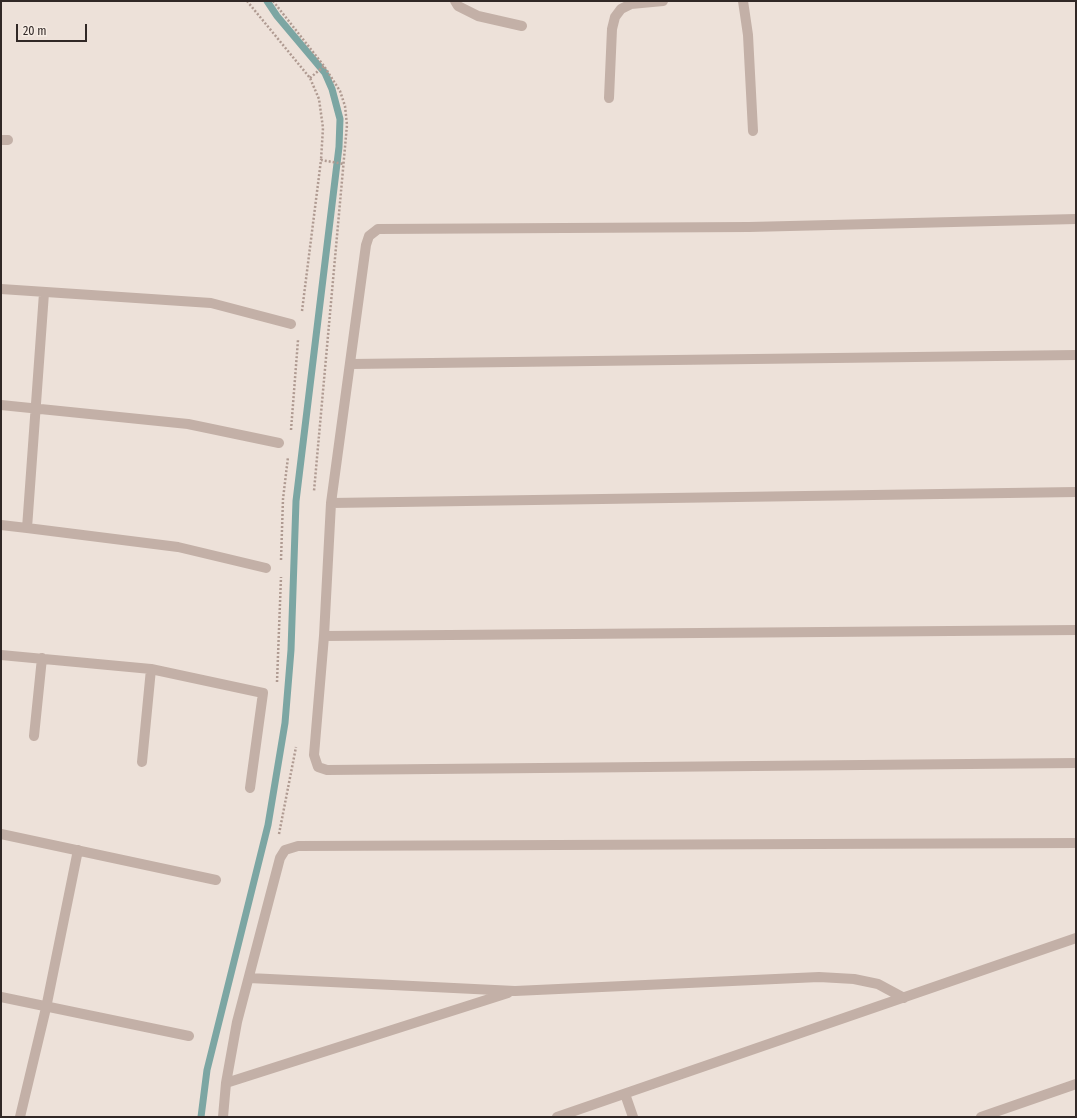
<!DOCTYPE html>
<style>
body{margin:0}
#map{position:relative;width:1077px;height:1118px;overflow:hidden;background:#ede1d9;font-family:"Fira Sans Condensed",sans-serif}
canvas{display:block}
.frame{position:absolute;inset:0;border:2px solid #312826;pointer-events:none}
.scale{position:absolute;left:16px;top:24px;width:71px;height:18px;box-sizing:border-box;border:2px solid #312826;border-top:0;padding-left:5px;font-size:12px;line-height:14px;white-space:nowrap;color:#312826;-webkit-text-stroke:3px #f6ece4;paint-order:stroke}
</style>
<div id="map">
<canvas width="1077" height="1118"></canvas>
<div class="frame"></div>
<div class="scale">20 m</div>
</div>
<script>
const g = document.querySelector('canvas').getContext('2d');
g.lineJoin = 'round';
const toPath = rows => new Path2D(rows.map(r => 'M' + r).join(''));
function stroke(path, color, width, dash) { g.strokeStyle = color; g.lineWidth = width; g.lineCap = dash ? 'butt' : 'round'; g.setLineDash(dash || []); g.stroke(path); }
const stream = toPath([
 [201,1117,207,1070,268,825,285,723,291,650,296,501,339,147,340,119,332,89,325,73,277,16,267,1]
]);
const path = toPath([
 [247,1,310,78,319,99,323,128,321,160],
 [273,1,324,66,340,91,345,106,347,125,314,491],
 [310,78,324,66],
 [302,311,321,160,344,164],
 [291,430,298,340],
 [281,560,283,499,288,457],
 [277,682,281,577],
 [279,834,296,747]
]);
const minor = toPath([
 [455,1,458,6,478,16,522,26],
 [743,1,748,35,753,131],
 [609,98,612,29,615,17,621,9,631,4,663,1],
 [1,140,8,140],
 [1076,219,749,227,378,229,369,236,366,245,331,503,324,636,314,755,318,767,327,770,1076,763],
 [1,289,211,303,291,324],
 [351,364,1076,355],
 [1,405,188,424,279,443],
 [331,503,1076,492],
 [1,525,27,528,44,293],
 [27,528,178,547,266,568],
 [324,636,1076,630],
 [1,655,151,669,263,693,250,788],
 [34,736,42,658],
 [142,762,151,669],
 [1,834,216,880],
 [249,978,515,991,819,977,854,979,878,984,904,998],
 [1,997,189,1036],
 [226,1083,508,993],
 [625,1094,633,1117],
 [20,1117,46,1008,78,850],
 [223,1117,226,1083,237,1022,280,858,285,850,298,846,1076,843],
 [557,1117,1076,938],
 [981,1117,1076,1084]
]);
stroke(stream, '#7ca6a3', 7);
stroke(path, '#af9a91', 2.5, [2, 2]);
stroke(minor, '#c3b0a7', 10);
</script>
